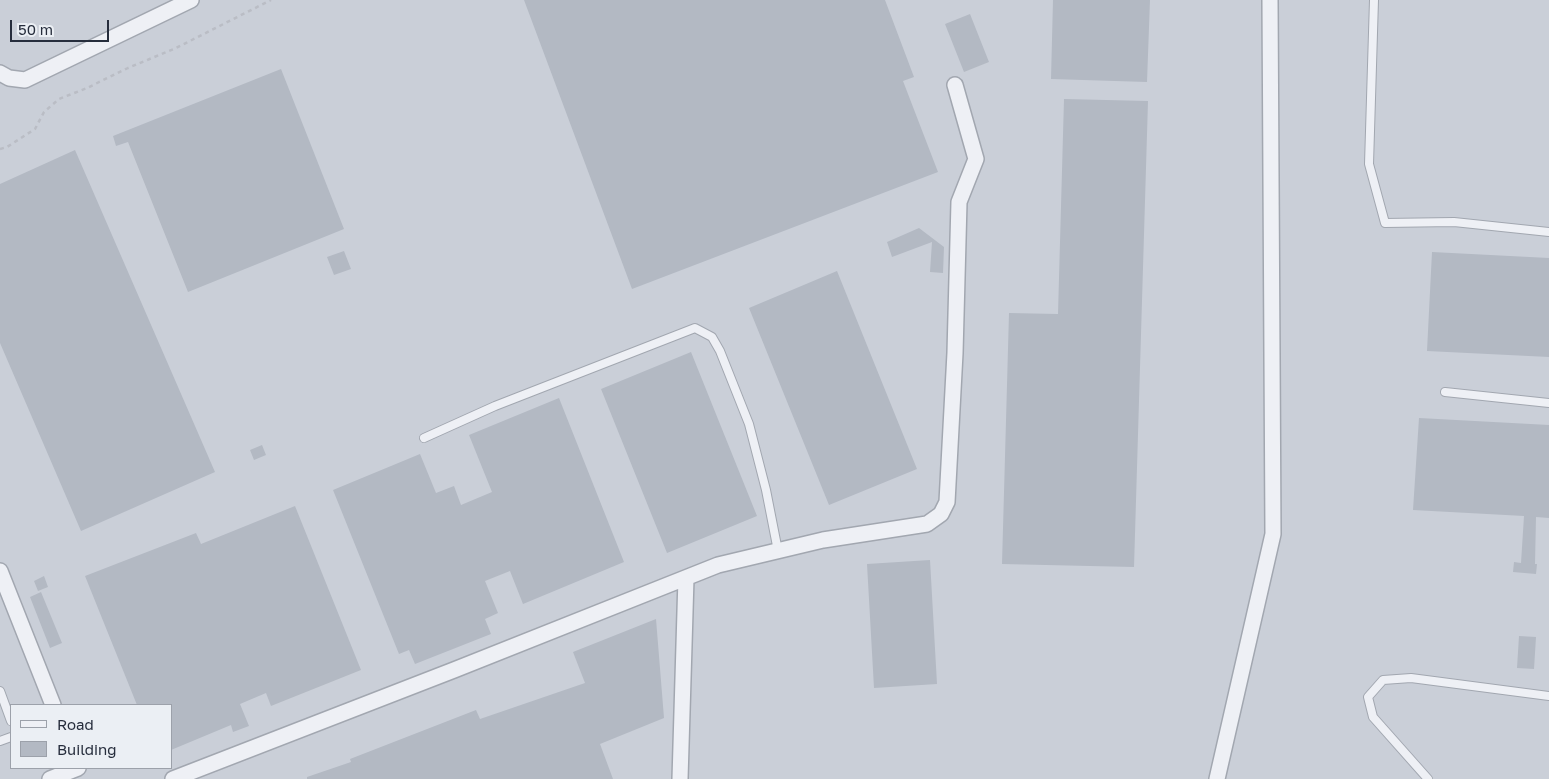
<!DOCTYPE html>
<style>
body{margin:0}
#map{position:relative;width:1549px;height:779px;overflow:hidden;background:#dce0e6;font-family:"Golos Text",sans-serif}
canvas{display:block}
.legend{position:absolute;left:10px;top:704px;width:162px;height:65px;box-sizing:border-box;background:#ebeff4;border:1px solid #9ca1aa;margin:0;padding:6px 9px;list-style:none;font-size:15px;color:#262d3c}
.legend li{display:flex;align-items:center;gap:10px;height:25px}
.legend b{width:25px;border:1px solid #9ca1aa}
.scale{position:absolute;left:10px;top:20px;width:99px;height:22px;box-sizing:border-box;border:2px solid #262d3c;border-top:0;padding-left:6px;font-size:15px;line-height:18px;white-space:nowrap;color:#262d3c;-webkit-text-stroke:4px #ebeff4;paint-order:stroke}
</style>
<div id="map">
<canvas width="1549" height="779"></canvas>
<ul class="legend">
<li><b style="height:6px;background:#eef0f5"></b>Road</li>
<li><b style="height:14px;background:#b3b9c3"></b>Building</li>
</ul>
<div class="scale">50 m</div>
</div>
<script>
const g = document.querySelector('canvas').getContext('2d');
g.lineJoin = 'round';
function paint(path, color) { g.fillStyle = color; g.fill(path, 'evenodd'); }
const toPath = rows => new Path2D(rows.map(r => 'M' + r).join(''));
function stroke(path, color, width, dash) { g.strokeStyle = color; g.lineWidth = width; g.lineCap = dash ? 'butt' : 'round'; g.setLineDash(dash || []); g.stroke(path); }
const built = toPath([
 [0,0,1549,0,1549,779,0,779],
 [11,705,171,705,171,768,11,768]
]);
const building = toPath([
 [524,0,885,0,914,77,903,81,938,172,632,289],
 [1053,0,1150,0,1147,82,1051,79],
 [970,14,989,62,964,72,945,24],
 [281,69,344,229,188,292,128,142,116,146,113,136],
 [1064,99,1148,101,1134,567,1002,564,1009,313,1058,314],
 [75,150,215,472,81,531,0,343,0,184],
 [919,228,944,247,943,273,930,272,932,242,892,257,887,242],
 [344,251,351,269,334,275,327,257],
 [1432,252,1549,258,1549,357,1427,351],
 [837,271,917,469,829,505,749,308],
 [691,352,757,516,667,553,601,389],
 [559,398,624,562,523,604,510,571,485,581,498,613,485,619,491,634,415,664,409,650,399,654,333,490,420,454,436,493,454,486,461,505,492,492,469,435],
 [1419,418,1549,425,1549,518,1536,517,1535,564,1537,564,1536,574,1513,572,1514,562,1521,563,1524,516,1413,510],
 [262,445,266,455,254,460,250,450],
 [295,506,361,670,271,706,266,693,240,704,249,726,233,732,231,725,171,750,171,705,137,705,85,576,196,533,201,544],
 [930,560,937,684,874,688,867,564],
 [44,576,48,587,38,591,34,581],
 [41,592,62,643,50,648,30,597],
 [656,619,664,718,600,744,613,779,307,779,307,777,351,762,350,759,476,710,480,719,585,683,573,652],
 [1519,636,1536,637,1534,669,1517,668]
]);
const path = toPath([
 [0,149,7,147,35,129,44,112,59,99,87,88,128,68,176,48,271,0]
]);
const lane = toPath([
 [1374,0,1369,164,1385,223,1454,222,1549,232],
 [1445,392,1549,403],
 [424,438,495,406,695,328,712,337,720,351,749,424,766,490,778,551],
 [0,691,11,721],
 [0,741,11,737],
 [1428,779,1373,717,1368,697,1383,680,1411,678,1549,696]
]);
const street = toPath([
 [0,73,9,78,25,80,191,0],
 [0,571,53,705],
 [50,779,78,768],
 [173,779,454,670,718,565,823,540,927,524,941,514,947,502,955,353,959,202,976,159,955,85],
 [680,779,686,578],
 [1217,779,1273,534,1270,0]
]);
paint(built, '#cacfd8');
paint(building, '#b3b9c3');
stroke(lane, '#a2a7b0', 10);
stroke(street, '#a2a7b0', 18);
stroke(path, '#babdc5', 2.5, [4, 4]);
stroke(lane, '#eef0f5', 8);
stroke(street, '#eef0f5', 15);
</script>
